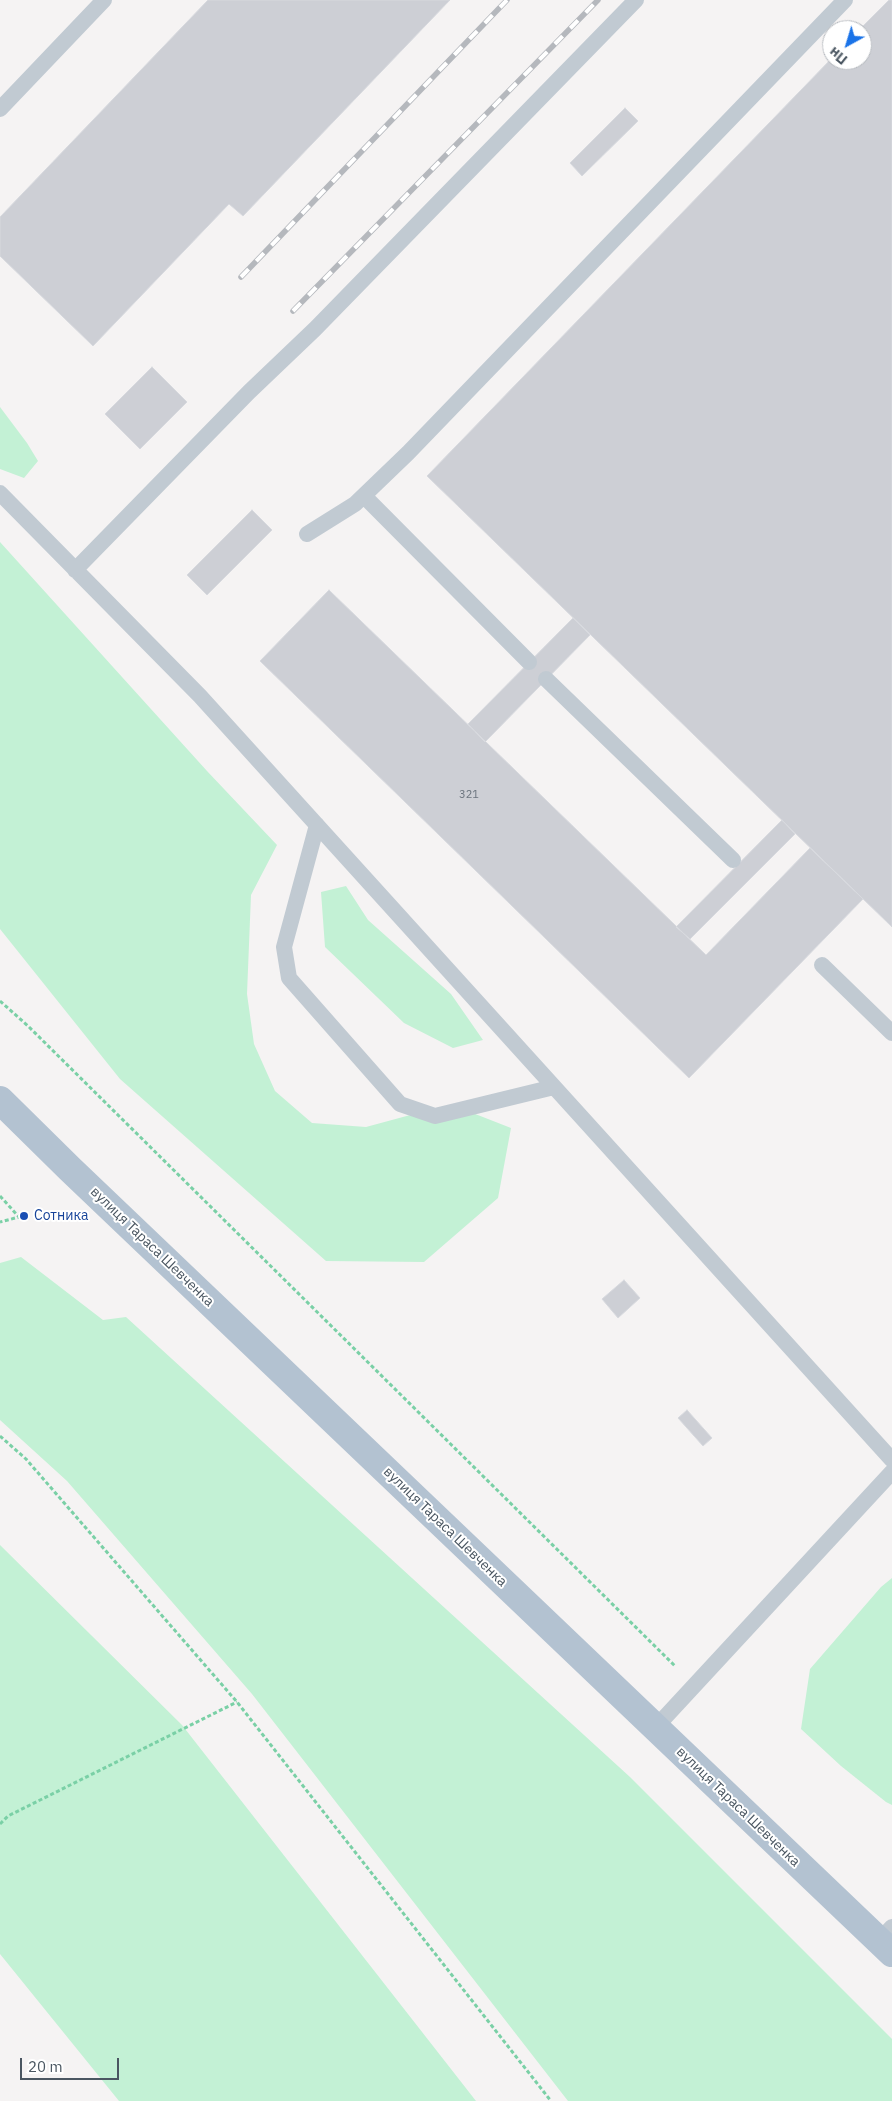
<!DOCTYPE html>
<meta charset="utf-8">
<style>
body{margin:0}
#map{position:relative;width:892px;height:2101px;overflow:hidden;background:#f5f3f3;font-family:"IBM Plex Sans",sans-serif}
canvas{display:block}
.north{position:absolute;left:822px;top:20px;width:50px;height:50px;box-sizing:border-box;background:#fff;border:1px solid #b7bbc0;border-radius:50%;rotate:219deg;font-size:14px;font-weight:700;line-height:20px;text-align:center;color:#4a5661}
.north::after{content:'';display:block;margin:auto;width:18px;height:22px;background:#1a73e8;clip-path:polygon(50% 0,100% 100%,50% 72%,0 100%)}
.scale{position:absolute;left:20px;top:2058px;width:99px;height:22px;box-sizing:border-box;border:2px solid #4a5661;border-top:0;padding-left:6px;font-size:15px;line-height:18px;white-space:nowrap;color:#4a5661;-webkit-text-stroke:4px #fff;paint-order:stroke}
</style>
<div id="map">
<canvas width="892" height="2101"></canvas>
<div class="north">Пн</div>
<div class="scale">20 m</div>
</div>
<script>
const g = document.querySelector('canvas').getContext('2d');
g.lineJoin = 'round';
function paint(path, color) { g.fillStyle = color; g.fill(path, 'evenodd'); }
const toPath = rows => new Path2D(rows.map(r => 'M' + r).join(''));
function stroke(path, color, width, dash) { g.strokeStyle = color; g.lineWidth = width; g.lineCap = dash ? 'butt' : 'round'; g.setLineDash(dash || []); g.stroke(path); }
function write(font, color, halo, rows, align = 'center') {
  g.font = font + ' "IBM Plex Sans",sans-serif'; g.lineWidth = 4; g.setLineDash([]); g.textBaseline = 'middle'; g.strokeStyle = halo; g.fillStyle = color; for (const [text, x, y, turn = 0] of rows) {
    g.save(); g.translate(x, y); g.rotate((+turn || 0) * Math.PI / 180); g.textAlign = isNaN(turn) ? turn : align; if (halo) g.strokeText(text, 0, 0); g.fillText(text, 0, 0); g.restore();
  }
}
const green = toPath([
 [0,407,27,443,38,461,24,478,0,469],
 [0,542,207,771,277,845,251,895,247,994,254,1044,275,1091,312,1123,366,1127,414,1114,465,1110,511,1128,498,1198,424,1262,326,1261,120,1079,0,929],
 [346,886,368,920,451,994,483,1040,453,1048,404,1023,325,947,321,892],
 [21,1257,103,1320,126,1317,630,1777,892,2039,892,2101,568,2101,252,1694,67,1481,0,1420,0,1263],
 [0,1545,182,1725,476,2101,119,2101,0,1954],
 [892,1578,892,1805,886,1802,841,1766,801,1729,810,1669,881,1587]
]);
const building = toPath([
 [208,0,450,0,243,216,229,204,93,346,0,256,0,217,208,0],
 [889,0,892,0,892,927,427,476,832,58,832,60,862,60,862,30,859,30,889,0],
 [625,108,638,121,582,176,570,163,625,108],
 [152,367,187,402,140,449,105,414,152,367],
 [252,510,272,530,207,595,187,575,252,510],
 [329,590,706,955,810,848,863,899,689,1078,260,661,329,590],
 [573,618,590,635,485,742,468,724,573,618],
 [782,820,795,834,690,939,676,927,782,820],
 [624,1280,640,1298,618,1318,602,1299,624,1280],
 [687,1410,712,1438,703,1446,678,1418,687,1410]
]);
const path = toPath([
 [0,1001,28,1026,676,1667],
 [0,1196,19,1217,0,1222],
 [0,1436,26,1459,237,1702,551,2101],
 [0,1824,8,1816,237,1702]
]);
const lane = toPath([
 [0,109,104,0],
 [0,493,200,696,892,1460],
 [364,496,529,662],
 [307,534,355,504,408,453,845,0],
 [75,570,249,392,315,329,636,0],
 [546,679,733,860],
 [317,825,284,947,289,978,400,1104,435,1116,554,1087],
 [822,965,892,1033],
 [655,1728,892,1472],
 [879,1941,892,1927]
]);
const primary = toPath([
 [0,1100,70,1169,892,1953]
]);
const rail = toPath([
 [241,277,507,0],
 [293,311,598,0]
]);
const markers = [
 [24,1216,5,"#1a4fb4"]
];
const numberNames = [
 ["321",469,795]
];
const transitNames = [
 ["Сотника",34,1216]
];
const streetNames = [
 ["вулиця Тараса Шевченка",152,1247,44],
 ["вулиця Тараса Шевченка",445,1527,44],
 ["вулиця Тараса Шевченка",738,1807,44]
];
paint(green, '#c3f1d5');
paint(building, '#cdcfd5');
stroke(building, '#d7d9de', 1);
stroke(path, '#7ad0a6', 3, [4, 2.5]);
stroke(lane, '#c1cad2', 16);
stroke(primary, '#b3c2d1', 28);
stroke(rail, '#b5b8bd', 5.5);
stroke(rail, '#fff', 4, [11]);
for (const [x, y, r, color] of markers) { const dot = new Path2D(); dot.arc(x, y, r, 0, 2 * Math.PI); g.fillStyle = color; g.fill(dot); stroke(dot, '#fff', 2); }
write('11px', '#6b747e', null, numberNames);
write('14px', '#164399', '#fff', transitNames, 'left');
write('14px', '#4a5661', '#fff', streetNames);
</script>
